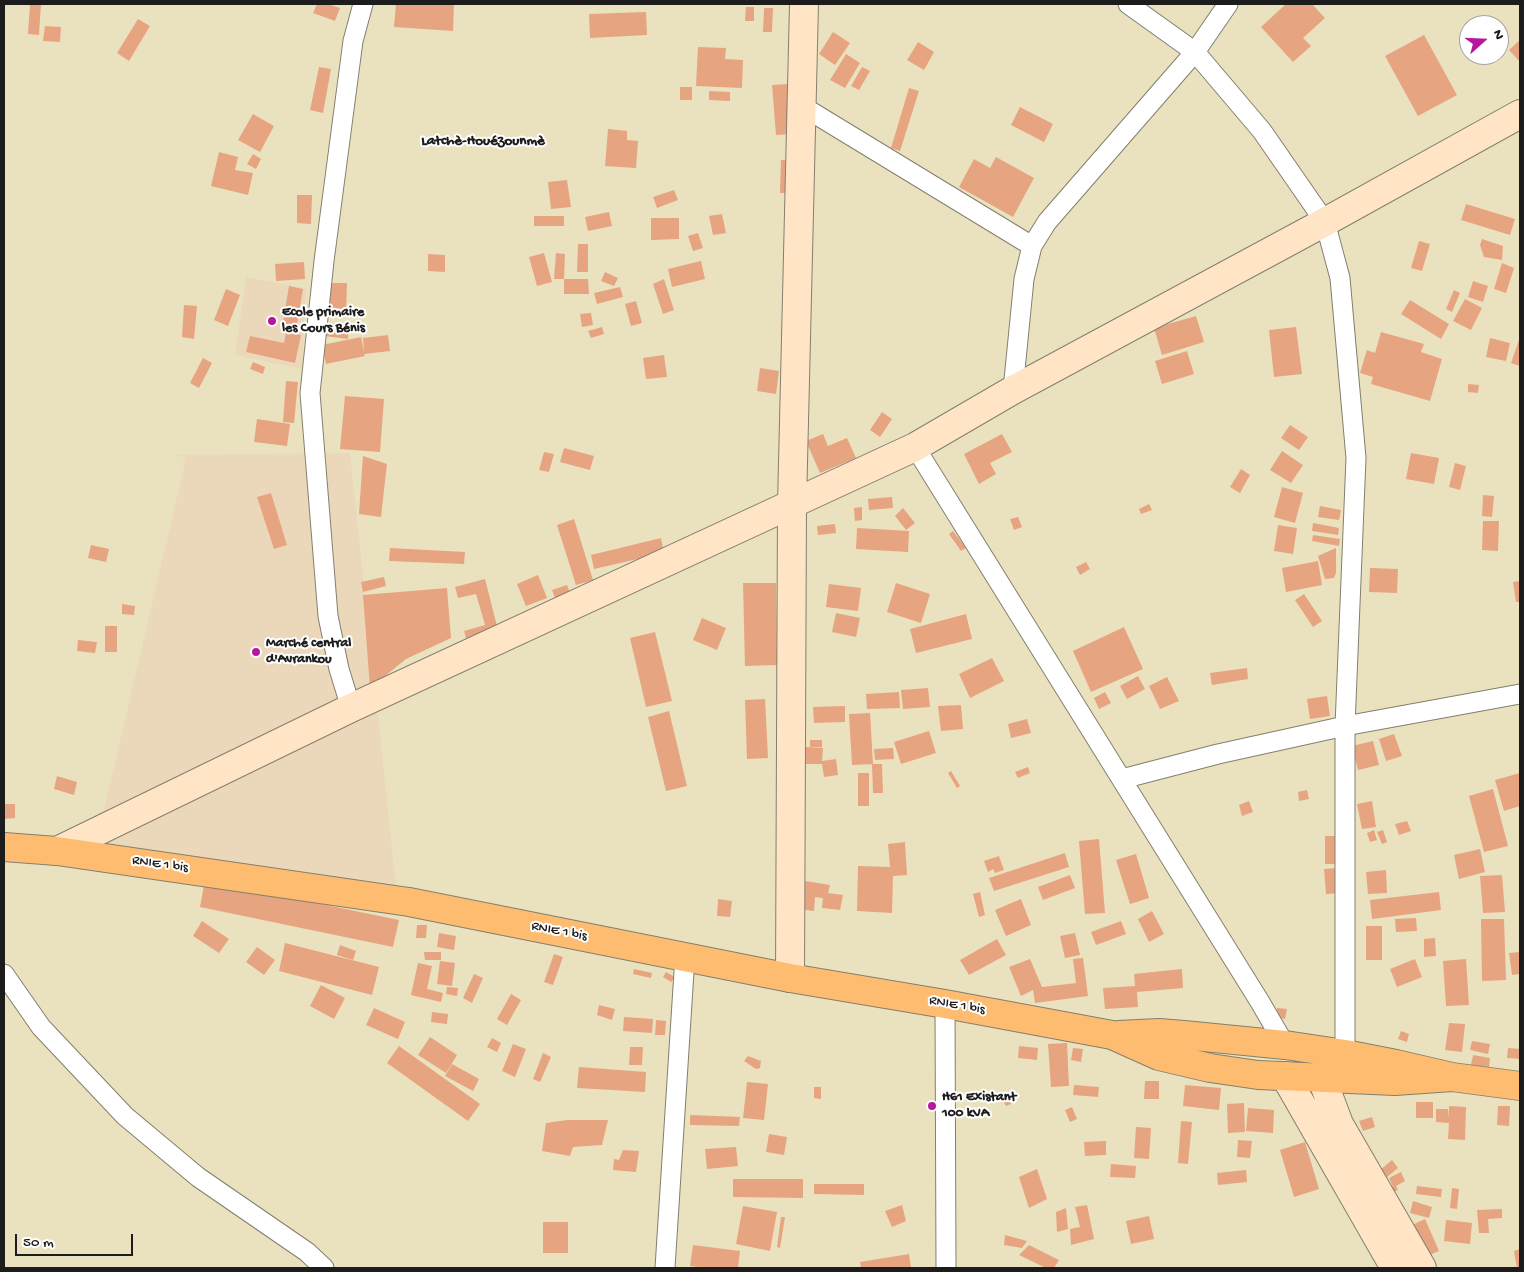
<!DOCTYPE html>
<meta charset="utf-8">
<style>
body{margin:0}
#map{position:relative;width:1524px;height:1272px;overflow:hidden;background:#eae2bf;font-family:"Gochi Hand",sans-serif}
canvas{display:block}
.frame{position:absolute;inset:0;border:5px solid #1c1c1c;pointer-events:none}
.north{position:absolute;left:1459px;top:15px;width:50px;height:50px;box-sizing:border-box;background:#fff;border:1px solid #a4a4a4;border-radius:50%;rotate:70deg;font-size:14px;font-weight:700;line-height:20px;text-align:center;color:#1c1c1c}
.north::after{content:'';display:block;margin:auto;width:18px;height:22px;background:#b5179e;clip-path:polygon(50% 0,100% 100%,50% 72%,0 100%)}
.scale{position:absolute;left:15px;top:1234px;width:118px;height:22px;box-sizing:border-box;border:2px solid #1c1c1c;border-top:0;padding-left:6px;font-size:15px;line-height:18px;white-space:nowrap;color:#1c1c1c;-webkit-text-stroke:4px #fff;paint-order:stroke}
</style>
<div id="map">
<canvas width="1524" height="1272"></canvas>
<div class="frame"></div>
<div class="north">N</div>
<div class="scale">50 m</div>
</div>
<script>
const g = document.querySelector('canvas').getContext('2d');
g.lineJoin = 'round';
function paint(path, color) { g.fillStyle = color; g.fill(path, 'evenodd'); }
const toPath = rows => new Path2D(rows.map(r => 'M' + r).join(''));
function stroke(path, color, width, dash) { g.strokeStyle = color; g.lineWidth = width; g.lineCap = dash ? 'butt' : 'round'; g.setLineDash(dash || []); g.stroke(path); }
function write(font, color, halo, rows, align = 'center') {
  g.font = font + ' "Gochi Hand",sans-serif'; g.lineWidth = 4; g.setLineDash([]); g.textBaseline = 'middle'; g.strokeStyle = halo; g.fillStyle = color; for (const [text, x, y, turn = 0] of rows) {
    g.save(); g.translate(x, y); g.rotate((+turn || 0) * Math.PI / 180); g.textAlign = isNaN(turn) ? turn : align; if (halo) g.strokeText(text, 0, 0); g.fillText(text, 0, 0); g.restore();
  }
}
const built = toPath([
 [246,277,306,288,302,369,235,355],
 [350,453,396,885,223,860,95,848,186,458,175,455]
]);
const building = toPath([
 [30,4,41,4,39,35,28,34],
 [317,4,328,4,340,8,335,21,313,13],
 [396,4,454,4,453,31,394,27],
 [1286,4,1312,4,1325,18,1303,38,1311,46,1293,62,1261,27],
 [746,7,754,7,754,21,745,21],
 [764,8,773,8,772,32,763,32],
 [646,12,647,35,590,38,589,14],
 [138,19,150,26,129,61,117,53],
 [45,26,61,27,60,42,43,41],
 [833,32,850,43,835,65,819,54],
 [1424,35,1457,95,1418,116,1385,56],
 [1520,40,1520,62,1509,50],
 [918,42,934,52,924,70,907,60],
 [698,47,726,48,725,59,743,60,742,88,696,86],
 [846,54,860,63,845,88,830,80],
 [319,67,331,69,323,113,310,110],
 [862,67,870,71,859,90,851,86],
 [789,84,792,134,776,135,772,85],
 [680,87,692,87,692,100,680,100],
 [909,88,919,91,900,151,891,148],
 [709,91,730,92,730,101,709,100],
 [1020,107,1053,124,1044,142,1011,125],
 [253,114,274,126,260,152,238,140],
 [608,129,627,131,627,140,638,141,636,168,605,166],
 [219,152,238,157,235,170,253,173,248,195,211,186],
 [253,154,261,159,256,169,247,164],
 [996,157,1034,178,1013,217,959,187,974,159,990,168],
 [781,160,791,160,790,193,780,193],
 [567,180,571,207,551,209,548,182],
 [674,190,678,200,657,208,653,197],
 [297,195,312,195,311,224,297,223],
 [1466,204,1515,219,1510,235,1461,220],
 [609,212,612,226,588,231,585,217],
 [722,214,726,233,713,235,709,216],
 [534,216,564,216,564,226,534,226],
 [651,218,679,218,679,239,651,240],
 [698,233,703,248,693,251,688,236],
 [1482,239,1503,246,1502,260,1484,257,1480,245],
 [1419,241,1430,244,1422,271,1411,268],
 [578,244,588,244,588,272,577,272],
 [544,253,552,282,537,286,529,257],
 [556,253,565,254,564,279,554,279],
 [428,254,445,255,445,272,428,271],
 [701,261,705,279,672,287,668,269],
 [304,262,305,279,276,281,275,264],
 [1502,263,1514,268,1506,293,1494,289],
 [605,272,618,278,614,286,601,281],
 [564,279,588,279,589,294,564,294],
 [664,279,674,310,663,314,653,284],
 [1473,281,1488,286,1483,302,1468,297],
 [330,283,347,283,346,314,330,314],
 [289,286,303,289,296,330,282,328],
 [620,287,623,297,597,304,594,293],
 [226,289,240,295,228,326,214,320],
 [1454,290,1460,293,1452,312,1446,309],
 [1465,299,1482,308,1471,330,1453,321],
 [1410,300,1449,324,1441,339,1401,314],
 [636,301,642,323,631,326,625,304],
 [184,305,197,306,194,339,182,337],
 [591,313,593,325,582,327,580,314],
 [1196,316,1204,342,1162,355,1154,328],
 [325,323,349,325,348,339,324,336],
 [602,327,604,334,591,338,588,331],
 [1296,327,1302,374,1274,377,1269,330],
 [286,332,301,335,295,363,246,352,250,336,284,343],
 [1381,332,1424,344,1421,352,1442,359,1430,401,1371,384,1373,377,1360,373,1367,350,1375,353],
 [388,335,390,351,364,354,365,356,326,364,322,345,361,337,364,352,363,338],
 [1520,337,1520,366,1511,363],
 [1490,338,1510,343,1506,361,1486,357],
 [1187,351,1194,374,1162,384,1155,361],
 [664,355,667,377,646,379,643,358],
 [203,358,212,363,199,388,190,383],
 [253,362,265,367,263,374,250,369],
 [760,368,779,371,776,394,757,391],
 [286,381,298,382,294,423,283,422],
 [1468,384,1479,385,1478,393,1468,392],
 [345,396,384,399,380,452,340,449],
 [882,412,892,419,880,437,870,430],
 [257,419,290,424,287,446,254,442],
 [1290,425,1308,437,1299,450,1281,438],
 [823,434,828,446,847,438,856,458,820,473,806,441],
 [1002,434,1012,452,990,463,996,474,979,484,964,454],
 [564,448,594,456,590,470,560,462],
 [1282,451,1303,465,1291,483,1270,470],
 [544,452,554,454,549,472,539,470],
 [1411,453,1439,458,1434,484,1406,479],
 [363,456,387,464,381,517,359,514],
 [1455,463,1466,466,1460,490,1449,487],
 [1241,469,1250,475,1240,493,1230,487],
 [1282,487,1303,493,1295,523,1274,517],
 [271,493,287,545,274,549,257,497],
 [1483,495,1494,496,1492,517,1482,516],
 [892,497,893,508,869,510,868,499],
 [1149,504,1152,510,1141,514,1139,509],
 [1320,506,1341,510,1339,520,1318,517],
 [862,507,862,520,855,521,854,508],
 [903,508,915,523,906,530,895,516],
 [1018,517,1022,527,1014,530,1010,519],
 [574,519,593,580,576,585,557,525],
 [1483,521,1499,521,1498,551,1482,550],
 [1313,523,1339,528,1338,535,1312,531],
 [835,524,836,533,818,535,817,526],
 [1278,525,1297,528,1293,554,1274,551],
 [857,528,909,531,908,552,856,549],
 [953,531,966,548,961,551,949,534],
 [1313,535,1340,539,1339,546,1312,541],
 [661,538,664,553,594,569,591,555],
 [91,545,109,549,106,562,88,558],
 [390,548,465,552,464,564,389,561],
 [1336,548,1336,573,1334,578,1325,579,1318,556],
 [1318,561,1322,585,1286,592,1282,568],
 [1086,562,1090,569,1080,575,1076,567],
 [1370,568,1398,569,1397,593,1369,592],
 [538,575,547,598,526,606,517,584],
 [384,577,386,586,363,592,361,582],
 [485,579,499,634,467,642,464,631,485,625,476,594,458,598,455,587],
 [1520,581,1520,602,1516,602,1513,582],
 [743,583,776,583,777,665,745,666],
 [896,583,930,594,921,623,887,612],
 [829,584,861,588,858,611,826,607],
 [567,585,570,593,555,598,552,590],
 [447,588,451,638,406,659,370,688,363,595],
 [1304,594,1322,621,1313,627,1295,600],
 [122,604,135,606,134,615,122,614],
 [836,613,860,618,856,637,832,632],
 [966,614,972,639,916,653,910,629],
 [702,618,726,628,717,650,693,640],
 [105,626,117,626,117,652,105,652],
 [1124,627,1143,669,1091,692,1073,651],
 [655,632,672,701,646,707,630,638],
 [78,640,97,642,95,653,77,651],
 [992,658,1004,681,970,698,959,674],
 [1247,668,1248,679,1212,685,1210,673],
 [1138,676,1145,689,1127,699,1120,686],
 [1167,677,1179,701,1160,709,1149,686],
 [928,688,930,707,903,709,901,690],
 [899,692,900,708,867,709,866,694],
 [1105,692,1111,703,1099,709,1094,698],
 [1327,696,1330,716,1310,719,1307,699],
 [765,699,768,758,747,759,745,700],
 [961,705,963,729,941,731,938,706],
 [845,706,845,722,814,723,813,707],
 [669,711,687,786,666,791,648,717],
 [870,713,873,764,852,765,849,714],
 [1027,719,1031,733,1011,738,1008,724],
 [929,731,936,753,901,764,894,742],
 [1394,734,1402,756,1386,761,1379,739],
 [810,740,822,740,822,747,810,747],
 [1373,741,1379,765,1358,770,1352,746],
 [806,747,823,748,822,761,836,759,838,775,824,777,822,764,806,764],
 [893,748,894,759,875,760,874,749],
 [872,764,882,764,883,793,873,793],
 [1028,767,1030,773,1018,778,1015,772],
 [951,771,960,786,957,788,948,773],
 [858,773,869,773,869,806,858,806],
 [1520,773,1520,806,1504,811,1495,780],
 [57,776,77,782,74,795,54,789],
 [1493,789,1508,846,1484,852,1469,796],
 [1307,790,1309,799,1299,801,1298,792],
 [1249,801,1253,812,1242,816,1239,805],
 [1372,801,1376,827,1362,829,1357,804],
 [4,804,15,804,15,818,4,819],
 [1407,821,1411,831,1399,835,1395,824],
 [1374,830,1377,840,1370,842,1367,833],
 [1383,830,1387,842,1382,844,1377,832],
 [1325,836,1339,836,1339,864,1325,864],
 [1099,839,1105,913,1085,914,1079,841],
 [905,842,907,875,893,876,892,913,857,911,858,866,890,867,888,844],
 [1480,849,1485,872,1459,879,1454,855],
 [1065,853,1069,867,994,891,989,878],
 [1136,854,1149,898,1130,904,1116,860],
 [999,856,1004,870,995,873,993,869,988,872,984,861],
 [1338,868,1340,893,1326,894,1324,869],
 [1386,870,1387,893,1368,894,1366,872],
 [1070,875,1075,888,1043,900,1038,887],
 [1502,875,1505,912,1483,913,1480,876],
 [205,880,399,920,393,947,200,907],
 [805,881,830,885,828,893,843,895,840,910,822,908,823,898,815,897,814,911,798,909],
 [980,892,985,915,979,917,973,894],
 [1439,892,1441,910,1372,919,1370,900],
 [718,899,732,901,730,917,717,916],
 [1021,899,1031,925,1006,936,995,910],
 [1152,911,1164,934,1149,942,1138,919],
 [1416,918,1417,931,1396,932,1395,919],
 [1481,919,1504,919,1506,980,1482,981],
 [202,921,229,939,219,953,193,936],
 [1121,921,1126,934,1096,945,1091,932],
 [417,925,427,925,426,938,416,938],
 [1366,926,1382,926,1382,960,1366,960],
 [439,933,456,936,454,950,437,947],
 [1075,933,1080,955,1065,958,1060,936],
 [1435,938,1436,956,1424,957,1424,939],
 [997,939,1006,955,969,975,960,960],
 [285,943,379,967,372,995,279,971],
 [340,945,356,951,353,960,337,955],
 [257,947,275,960,264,975,246,962],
 [424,952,441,952,441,960,425,960],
 [1520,952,1520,974,1512,975,1509,953],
 [554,954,563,957,553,985,544,982],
 [1083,958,1088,996,1035,1003,1033,990,1021,996,1009,967,1030,959,1042,987,1076,983,1073,959],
 [1415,959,1422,977,1397,987,1390,969],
 [1466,959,1469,1005,1446,1006,1443,961],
 [440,961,455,963,452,986,437,984],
 [418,963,432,966,427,989,443,993,441,1002,411,995],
 [634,969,652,973,651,978,633,974],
 [1182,969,1183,988,1137,992,1138,1007,1105,1009,1103,988,1135,986,1134,974],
 [666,972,675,977,671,982,663,977],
 [474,974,483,978,472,1003,463,998],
 [321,985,345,998,334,1019,310,1006],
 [447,987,458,988,457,996,446,994],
 [511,994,521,1000,507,1025,497,1019],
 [599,1005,615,1009,612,1020,597,1015],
 [374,1008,405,1022,398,1039,366,1025],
 [1277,1008,1287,1009,1285,1019,1276,1017],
 [432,1012,448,1014,447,1024,431,1022],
 [624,1017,653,1019,652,1033,623,1031],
 [656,1020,666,1021,665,1035,655,1035],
 [1449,1023,1465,1024,1462,1052,1445,1050],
 [1401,1031,1409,1034,1407,1042,1398,1039],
 [430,1037,457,1055,446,1073,418,1055],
 [492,1038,501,1043,497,1052,487,1047],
 [1472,1041,1490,1044,1488,1054,1470,1050],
 [1067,1043,1069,1086,1051,1087,1048,1044],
 [513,1044,526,1049,515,1077,502,1071],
 [399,1046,480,1104,468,1121,387,1063],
 [1019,1046,1038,1048,1037,1060,1018,1058],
 [630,1047,643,1047,642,1065,629,1065],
 [1073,1048,1083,1049,1081,1062,1071,1060],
 [1508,1048,1520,1049,1520,1059,1507,1058],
 [543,1053,551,1057,540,1082,533,1079],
 [1473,1055,1490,1058,1489,1067,1471,1065],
 [748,1056,761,1061,760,1068,756,1069,744,1061],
 [452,1064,479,1079,473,1091,445,1076],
 [579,1067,646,1072,645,1092,577,1088],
 [1145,1081,1159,1081,1159,1099,1144,1099],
 [747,1082,768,1084,764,1120,743,1118],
 [1074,1085,1099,1087,1098,1097,1073,1095],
 [1185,1085,1221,1088,1219,1110,1183,1106],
 [814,1087,821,1087,821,1099,814,1098],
 [1006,1093,1011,1104,1006,1106,1000,1096],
 [1416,1102,1433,1102,1433,1118,1416,1118],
 [1244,1103,1245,1132,1228,1133,1227,1104],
 [1449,1106,1466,1107,1465,1140,1448,1139,1449,1123,1436,1122,1436,1109,1448,1109,1449,1117],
 [1498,1106,1510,1106,1509,1126,1497,1125],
 [1072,1107,1077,1119,1070,1122,1065,1110],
 [1248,1108,1274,1110,1273,1133,1246,1131],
 [690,1115,740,1117,739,1126,690,1125],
 [1372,1117,1375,1127,1363,1131,1359,1121],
 [567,1120,608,1120,602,1145,573,1147,570,1156,542,1151,546,1123],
 [1181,1121,1192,1122,1188,1164,1178,1163],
 [1136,1127,1151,1128,1149,1159,1134,1158],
 [769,1134,787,1137,784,1155,766,1152],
 [1238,1140,1252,1141,1250,1158,1237,1157],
 [1106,1141,1106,1155,1085,1156,1084,1142],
 [1305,1142,1319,1189,1294,1197,1280,1150],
 [736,1147,738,1166,707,1169,705,1149],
 [623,1150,639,1151,636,1172,613,1170,614,1159,619,1160],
 [1392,1160,1398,1168,1386,1178,1380,1170],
 [1111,1164,1136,1166,1135,1178,1110,1177],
 [1037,1169,1047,1199,1029,1208,1019,1177],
 [1246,1170,1247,1182,1218,1185,1217,1173],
 [1401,1172,1405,1181,1396,1186,1398,1190,1392,1193,1390,1188,1393,1187,1389,1178],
 [733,1179,803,1179,803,1198,733,1197],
 [814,1184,864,1184,864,1195,814,1194],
 [1417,1186,1442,1189,1441,1197,1416,1194],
 [1452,1188,1459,1189,1457,1209,1450,1208],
 [1413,1201,1432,1207,1429,1218,1410,1213],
 [902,1205,906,1221,892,1227,885,1211],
 [1087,1205,1094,1239,1071,1245,1070,1229,1080,1227,1075,1207],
 [743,1206,777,1212,770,1251,736,1244],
 [1066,1208,1068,1229,1057,1232,1056,1212],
 [1502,1209,1502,1218,1488,1219,1489,1233,1479,1233,1477,1210],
 [1149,1216,1154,1239,1131,1244,1126,1221],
 [781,1217,785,1217,780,1248,777,1247],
 [1425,1219,1439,1251,1423,1258,1410,1226],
 [1446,1220,1472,1223,1470,1244,1444,1241],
 [543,1222,568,1222,568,1253,543,1253],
 [1005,1235,1027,1241,1022,1248,1004,1245],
 [693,1245,740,1251,738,1268,708,1268,690,1266],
 [1029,1245,1059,1260,1054,1268,1046,1268,1019,1255],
 [1520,1249,1520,1268,1517,1268,1514,1251],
 [909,1254,911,1268,861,1268,860,1262]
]);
const street = toPath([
 [1128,4,1195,52,1262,131,1325,222,1340,278,1356,458,1345,726,1345,1054],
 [802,106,1032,246],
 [1013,390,1024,279,1032,246,1047,222,1195,52,1228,4],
 [915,447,1260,1002,1285,1045],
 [351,708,339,669,328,616,310,393,324,261,353,41,363,4],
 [1122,779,1218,754,1345,726,1520,694],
 [4,974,41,1027,125,1116,198,1177,307,1252,324,1268],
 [945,1004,946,1268],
 [665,1268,685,956]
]);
const secondary = toPath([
 [57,851,351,708,915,447,1013,390,1325,222,1520,114],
 [790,978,792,505,804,4],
 [1285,1076,1395,1268],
 [1321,1076,1339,1124,1422,1268]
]);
const primary = toPath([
 [4,847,57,851,409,902,790,978,945,1004,1112,1035,1159,1056,1210,1068,1258,1075,1395,1081,1452,1077],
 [1118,1035,1159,1033,1184,1035,1285,1045,1345,1054,1396,1064,1452,1077,1520,1086]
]);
const markers = [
 [272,321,5,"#b5179e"],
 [256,652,5,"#b5179e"],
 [932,1106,5,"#b5179e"]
];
const poiNames = [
 ["Ecole primaire",282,313],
 ["les Cours Bénis",282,329],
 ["Marché central",266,644],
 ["d'Avrankou",266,660],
 ["H61 Existant",942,1098],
 ["100 kVA",942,1114]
];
const streetNames = [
 ["RNIE 1 bis",160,865,8],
 ["RNIE 1 bis",559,932,11],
 ["RNIE 1 bis",957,1006,10]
];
const neighbourhoodNames = [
 ["Latchè-Houézounmè",483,142]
];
paint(built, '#ebd8ba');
paint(building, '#e7a480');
stroke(street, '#837f6e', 21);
stroke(secondary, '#837f6e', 30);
stroke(primary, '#837f6e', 30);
stroke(street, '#fff', 19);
stroke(secondary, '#ffe4c6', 28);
stroke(primary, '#febc71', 28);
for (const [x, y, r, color] of markers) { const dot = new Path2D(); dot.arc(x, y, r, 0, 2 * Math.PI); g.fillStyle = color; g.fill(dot); stroke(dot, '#fff', 2); }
write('bold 14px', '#1c1c1c', '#fff', poiNames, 'left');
write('14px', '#1c1c1c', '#fff', streetNames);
write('bold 15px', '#1c1c1c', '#fff', neighbourhoodNames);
</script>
